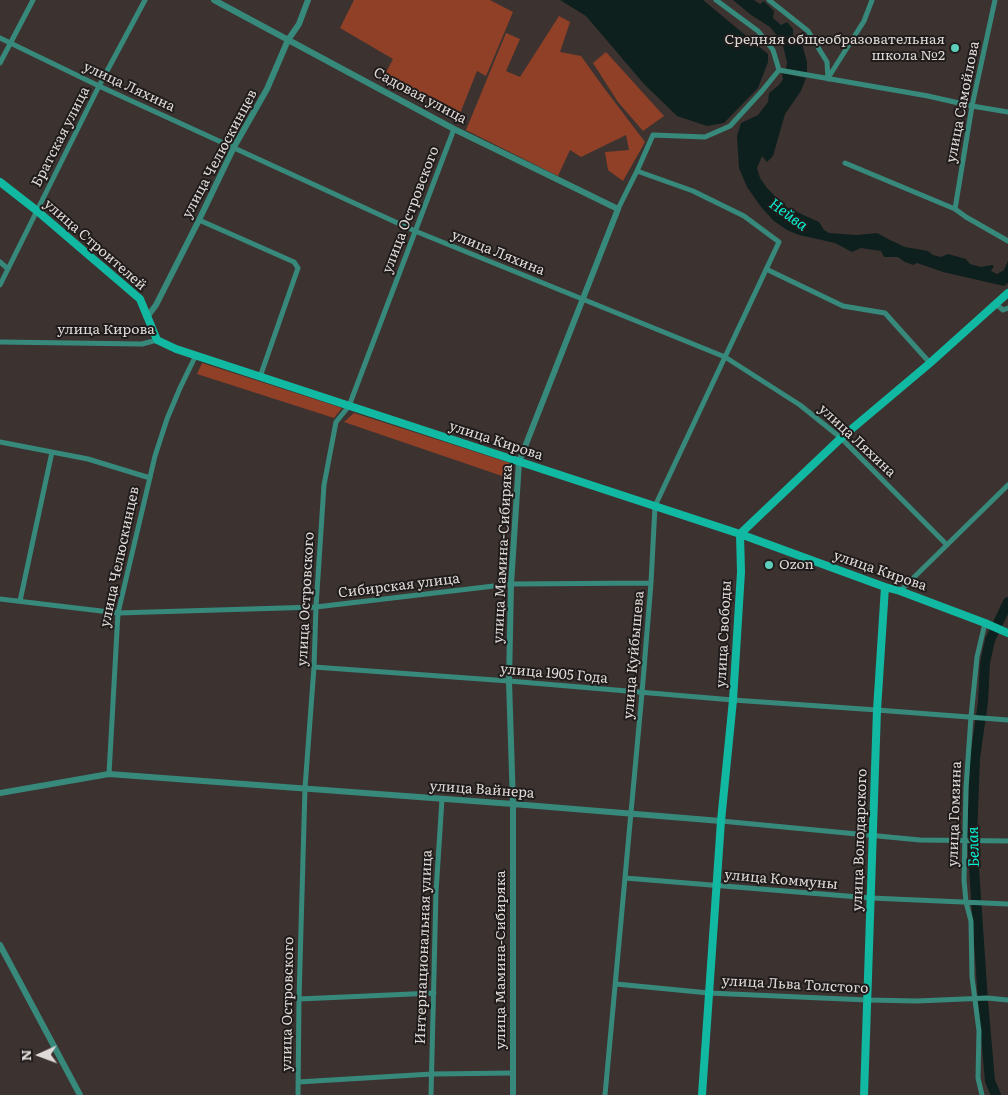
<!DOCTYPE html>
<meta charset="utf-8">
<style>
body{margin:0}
#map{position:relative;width:1008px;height:1095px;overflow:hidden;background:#3c3331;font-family:Literata,serif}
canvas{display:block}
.north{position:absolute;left:15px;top:1030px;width:50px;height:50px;-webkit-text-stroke:4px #201c1b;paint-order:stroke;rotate:268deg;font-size:14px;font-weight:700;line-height:20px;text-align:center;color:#dfdad8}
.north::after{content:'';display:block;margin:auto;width:18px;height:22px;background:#dfdad8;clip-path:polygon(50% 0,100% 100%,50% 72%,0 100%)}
</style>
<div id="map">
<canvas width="1008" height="1095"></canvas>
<div class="north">N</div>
</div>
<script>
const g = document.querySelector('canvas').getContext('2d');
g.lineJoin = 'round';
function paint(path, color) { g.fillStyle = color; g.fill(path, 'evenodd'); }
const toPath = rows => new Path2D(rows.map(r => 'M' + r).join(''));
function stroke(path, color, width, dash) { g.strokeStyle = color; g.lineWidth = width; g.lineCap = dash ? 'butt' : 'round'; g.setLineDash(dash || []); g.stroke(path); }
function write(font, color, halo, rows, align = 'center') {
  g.font = font + ' Literata,serif'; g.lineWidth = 4; g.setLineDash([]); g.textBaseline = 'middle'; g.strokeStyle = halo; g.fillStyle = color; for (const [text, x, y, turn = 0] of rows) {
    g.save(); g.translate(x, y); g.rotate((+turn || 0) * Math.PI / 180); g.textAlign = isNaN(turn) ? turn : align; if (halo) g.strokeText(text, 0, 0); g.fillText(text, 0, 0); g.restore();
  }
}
const green = toPath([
 [354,0,490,0,513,12,486,76,477,71,459,116,384,76,393,59,340,28],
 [559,16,570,22,560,52,581,56,604,88,645,142,623,181,608,170,605,152,629,150,626,135,581,157,570,150,558,176,466,130,506,33,520,39,506,71,520,77],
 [606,52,664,116,643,131,618,102,593,63],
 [202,363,342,408,334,418,197,374],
 [354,413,513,464,505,477,344,422]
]);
const water = toPath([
 [560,0,703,0,768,54,768,62,758,88,724,123,707,126,677,116,644,84,586,16],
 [733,0,754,0,760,4,764,1,774,11,773,18,781,25,787,22,793,29,793,35,801,40,807,62,807,73,786,69,787,62,782,42,770,27,751,15],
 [782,73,806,78,801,91,785,114,773,156,767,162,762,156,757,168,760,178,767,188,776,197,788,208,819,222,824,230,829,233,857,235,877,233,888,239,905,247,928,251,933,255,941,257,948,254,966,259,970,264,981,267,992,265,994,266,991,271,997,274,1004,270,1008,261,1008,283,1004,286,943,272,917,263,913,265,905,262,898,257,884,257,881,251,861,248,852,252,835,243,799,235,787,230,774,221,761,207,747,187,739,168,737,136,741,123,758,115,768,102,769,93,779,85,783,79]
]);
const river = toPath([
 [996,1095,990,1081,983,1001,972,838,975,758,983,702,985,663,990,640,1008,602]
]);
const minor = toPath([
 [716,0,758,31,773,50,779,70],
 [769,0,808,31,827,62,828,79],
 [0,38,99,86,415,231,725,357,800,405,841,438,947,545],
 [0,63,33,0],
 [779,70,928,96,972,106,1008,112],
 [828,78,864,21,872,0],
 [845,163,955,209,966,217,1008,241],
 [618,209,637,171,653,135,705,137,730,126,762,91,779,70],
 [955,209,972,106,995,0],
 [199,220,294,262,298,268,260,377],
 [0,262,8,269],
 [766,269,843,306,885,313,930,363],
 [0,285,99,86,145,0],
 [996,304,1003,310,1008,308],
 [0,342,142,344,157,340],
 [0,442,88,459,150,478],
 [900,591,1008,485],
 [0,599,118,613,316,607,511,584,651,583],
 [20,601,52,452],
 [314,667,509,681,733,700,877,710,1008,720],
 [109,774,118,613,155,456,167,419,180,388,196,355],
 [721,821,920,840,1008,841],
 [625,878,871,898,1008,904],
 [616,984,709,993,867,1000,917,1001,987,998,1008,1000],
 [299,999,434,993],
 [298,1082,432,1074,513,1073],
 [298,1095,299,999,305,788,314,667,316,607,324,485,336,422,349,406,454,129],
 [431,1095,436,892,442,799],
 [605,1095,642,693,651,583,655,506,779,242,744,216,693,191,637,171],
 [982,1095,978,1078,979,1031,972,977,971,921,966,902,964,880,966,788,971,717,977,657,985,623]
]);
const tertiary = toPath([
 [214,0,454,129,618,209,519,462,511,584,509,681,513,804,513,1095],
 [147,317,156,305,199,220,234,147,267,89,288,40,299,24,308,0],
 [0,793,109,774,513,804,721,821],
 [0,945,80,1095]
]);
const secondary = toPath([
 [0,182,36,210,140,299,157,340,176,349,740,534,885,587,900,591,985,623,1008,633],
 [702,1095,721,821,733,700,741,572,740,534,841,438,930,363,1008,293],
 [864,1095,877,710,885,587]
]);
const markers = [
 [955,48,5,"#5cceba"],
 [769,565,5,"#5cceba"]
];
const poiNames = [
 ["Средняя общеобразовательная",945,40],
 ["школа №2",945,56],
 ["Ozon",779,565,"left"]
];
const streetNames = [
 ["улица Ляхина",129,87,25],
 ["Садовая улица",420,96,28],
 ["улица Самойлова",963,102,-79],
 ["Братская улица",61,137,-63],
 ["улица Челюскинцев",220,154,-62],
 ["улица Островского",411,210,-69],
 ["улица Строителей",95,245,41],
 ["улица Ляхина",498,253,22],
 ["улица Кирова",106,330],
 ["улица Кирова",496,441,18],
 ["улица Ляхина",857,441,43],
 ["улица Мамина-Сибиряка",503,554,-87],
 ["улица Челюскинцев",120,557,-78],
 ["улица Кирова",880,571,19],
 ["Сибирская улица",399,586,-7],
 ["улица Островского",306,599,-87],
 ["улица Свободы",724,634,-87],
 ["улица Куйбышева",634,655,-85],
 ["улица 1905 Года",554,674,5],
 ["улица Вайнера",482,790,4],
 ["улица Гомзина",955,814,-88],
 ["улица Володарского",860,840,-88],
 ["улица Коммуны",781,880,5],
 ["Интернациональная улица",424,947,-88],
 ["улица Мамина-Сибиряка",501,960,-90],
 ["улица Льва Толстого",795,985,3],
 ["улица Островского",288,1004,-89]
];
const waterNames = [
 ["Нейва",788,215,36],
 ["Белая",974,847,-92]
];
paint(green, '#904026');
paint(water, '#0e201d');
stroke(river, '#0e201d', 10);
stroke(minor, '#378a7b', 5);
stroke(tertiary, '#378a7b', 6);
stroke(secondary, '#12b9a2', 8);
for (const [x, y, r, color] of markers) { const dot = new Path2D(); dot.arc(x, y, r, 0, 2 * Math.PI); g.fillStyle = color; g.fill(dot); stroke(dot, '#201c1b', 2); }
write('14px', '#dfdad8', '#201c1b', poiNames, 'right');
write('14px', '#dfdad8', '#201c1b', streetNames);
write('italic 15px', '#08f0d3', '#201c1b', waterNames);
</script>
